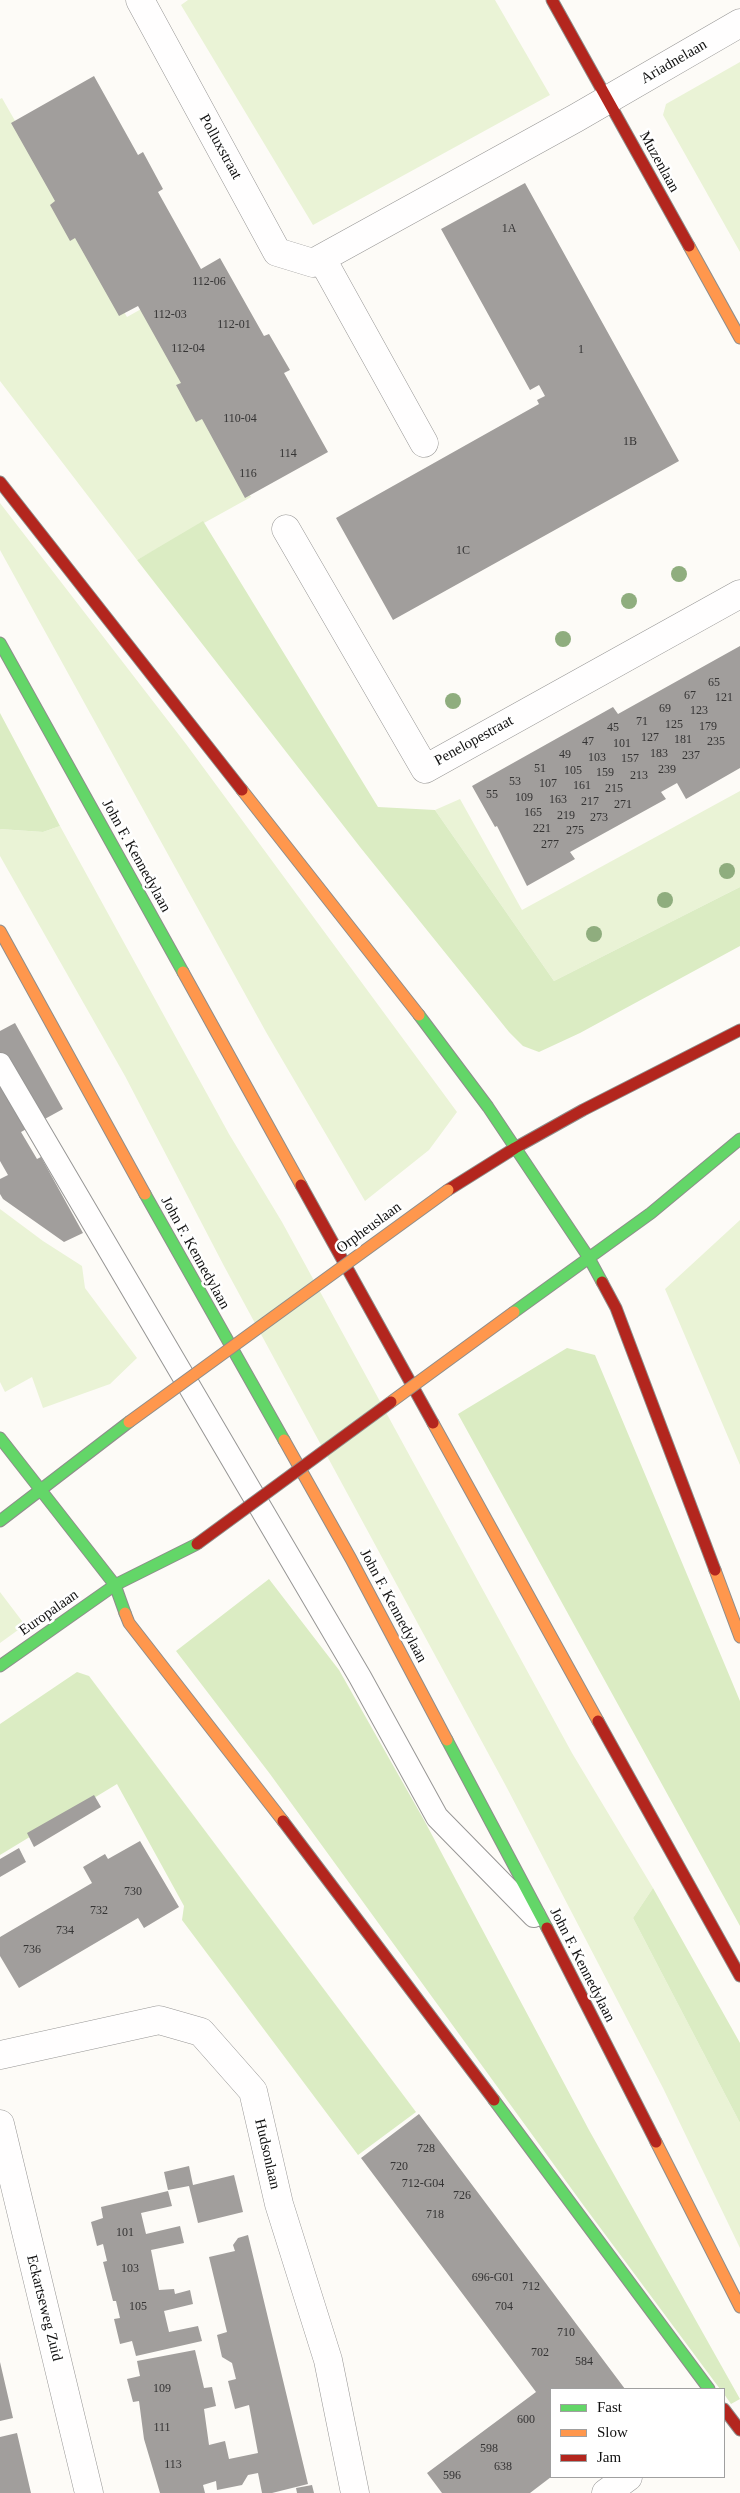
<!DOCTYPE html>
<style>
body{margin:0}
#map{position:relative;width:740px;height:2493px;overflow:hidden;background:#fdfbf7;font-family:Georgia,serif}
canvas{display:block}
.legend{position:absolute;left:550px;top:2388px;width:175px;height:90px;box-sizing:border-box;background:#fff;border:1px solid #a0a0a0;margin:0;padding:6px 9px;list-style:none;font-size:15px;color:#111}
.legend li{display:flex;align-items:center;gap:10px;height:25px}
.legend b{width:25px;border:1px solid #a0a0a0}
</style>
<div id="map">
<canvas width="740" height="2493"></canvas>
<ul class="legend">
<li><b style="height:6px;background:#63d668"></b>Fast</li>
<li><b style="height:6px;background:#ff974d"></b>Slow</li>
<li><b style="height:6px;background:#b3261e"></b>Jam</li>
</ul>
</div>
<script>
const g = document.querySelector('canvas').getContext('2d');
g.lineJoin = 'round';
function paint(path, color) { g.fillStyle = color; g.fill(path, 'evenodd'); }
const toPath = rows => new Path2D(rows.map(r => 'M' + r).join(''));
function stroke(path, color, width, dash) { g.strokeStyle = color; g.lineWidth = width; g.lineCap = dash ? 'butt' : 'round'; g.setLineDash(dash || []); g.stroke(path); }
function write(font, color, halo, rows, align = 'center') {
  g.font = font + ' Georgia,serif'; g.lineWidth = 5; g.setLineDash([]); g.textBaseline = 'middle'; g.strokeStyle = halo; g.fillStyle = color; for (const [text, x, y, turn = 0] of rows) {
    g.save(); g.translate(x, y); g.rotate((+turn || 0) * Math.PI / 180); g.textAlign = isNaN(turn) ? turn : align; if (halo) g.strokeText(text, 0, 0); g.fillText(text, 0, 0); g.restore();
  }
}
const green = toPath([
 [188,0,495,0,550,95,313,225,181,5],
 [740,62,740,252,663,115,666,104],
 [2,98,127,317,143,308,251,497,137,560,0,381,0,99],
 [0,503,186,744,457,1112,429,1150,365,1201,266,1032,0,550],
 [740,791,740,887,554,981,435,810,460,799,522,910],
 [60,826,229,1134,282,1222,572,1753,653,1888,633,1918,740,2123,740,2248,663,2088,507,1788,224,1266,125,1076,0,856,0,829,43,832],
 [0,1209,43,1241,82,1266,85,1288,137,1358,110,1384,43,1408,32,1377,5,1392,0,1382],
 [740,1220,740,1465,665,1289],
 [0,1592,25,1625,0,1643]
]);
const forest = toPath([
 [203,521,378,807,435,810,554,981,740,887,740,946,580,1033,539,1052,523,1046,509,1032,360,847,137,560],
 [0,713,60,826,43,832,0,829],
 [567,1348,595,1355,740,1701,740,1926,458,1414],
 [269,1579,339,1670,424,1820,589,2130,740,2399,731,2404,724,2394,724,2389,720,2389,584,2206,270,1774,176,1651],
 [77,1672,89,1676,416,2112,358,2155,182,1920,184,1906,117,1784,0,1855,0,1724],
 [653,1888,740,2043,740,2123,633,1918]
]);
const building = toPath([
 [94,76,138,155,143,152,163,189,158,192,201,269,220,258,264,336,269,334,290,370,284,373,328,452,245,498,202,419,196,422,176,385,181,383,138,306,119,316,75,238,70,241,50,205,55,201,11,123],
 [525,183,679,461,393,620,336,518,539,404,537,400,545,396,539,385,530,390,441,229],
 [740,646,740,768,686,799,677,783,661,792,666,799,570,852,575,859,527,886,497,826,495,827,472,786,613,707,618,714],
 [15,1023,63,1109,21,1132,37,1159,41,1157,83,1233,64,1242,3,1199,0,1194,0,1179,8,1175,0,1161,0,1031],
 [94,1795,101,1807,34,1847,27,1833],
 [140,1841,179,1907,144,1928,138,1918,19,1988,0,1956,0,1937,92,1883,83,1867,105,1854,108,1859],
 [19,1848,26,1862,0,1877,0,1859],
 [419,2114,625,2389,551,2389,551,2477,530,2493,442,2493,427,2473,536,2392,361,2158],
 [189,2166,193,2185,234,2175,243,2212,198,2223,189,2186,168,2190,164,2172],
 [168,2191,172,2206,141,2213,146,2234,180,2226,184,2243,151,2250,159,2290,174,2289,175,2294,190,2290,193,2304,164,2311,169,2332,198,2326,202,2341,136,2356,132,2341,120,2344,114,2319,120,2318,116,2301,113,2301,103,2262,107,2261,103,2244,97,2246,91,2222,103,2218,101,2207],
 [248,2235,308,2484,272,2493,262,2493,258,2473,248,2475,242,2485,217,2490,216,2481,203,2485,205,2493,160,2493,144,2439,139,2401,133,2402,127,2379,140,2376,137,2361,195,2350,204,2388,212,2387,216,2406,204,2409,209,2445,225,2441,229,2459,258,2453,249,2405,235,2409,228,2381,236,2379,232,2363,222,2357,217,2335,227,2332,209,2257,235,2251,233,2245,238,2238],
 [0,2362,13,2418,0,2421],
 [17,2433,31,2493,0,2493,0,2437],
 [312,2485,314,2493,297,2493,296,2488]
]);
const lane = toPath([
 [0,1064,360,1677,437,1817,534,1916]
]);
const street = toPath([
 [140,0,277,252,313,263,576,118,740,23],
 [322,259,424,443],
 [286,529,425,769,740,594],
 [0,2055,159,2020,201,2032,253,2091,279,2204,328,2360,355,2493],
 [0,2124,89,2493],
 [606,2493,628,2477]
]);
const fast = toPath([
 [0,643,183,972],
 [419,1015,488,1107,589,1258,602,1282],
 [145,1194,284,1440],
 [514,1312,651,1213,740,1139],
 [0,1438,115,1585,125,1613],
 [0,1521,129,1422],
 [0,1666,115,1585,197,1544],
 [447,1740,547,1928],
 [494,2100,709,2389]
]);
const slow = toPath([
 [689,246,740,338],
 [242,790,419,1015],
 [0,931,145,1194],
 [183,972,301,1185],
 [433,1423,598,1721],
 [284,1440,351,1559,447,1740],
 [715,1570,740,1637],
 [125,1613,129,1623,283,1821],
 [656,2142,740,2307]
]);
const jam = toPath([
 [552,0,689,246],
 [0,482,242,790],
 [301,1185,433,1423],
 [448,1190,515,1148,583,1110,740,1030],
 [602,1282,616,1308,715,1570],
 [598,1721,740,1976],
 [283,1821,494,2100],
 [547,1928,656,2142],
 [724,2409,740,2430]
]);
const slowBridge = toPath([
 [391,1402,514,1312],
 [129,1422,448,1190]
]);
const jamBridge = toPath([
 [197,1544,391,1402]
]);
const trees = [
 [679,574],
 [629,601],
 [563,639],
 [453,701],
 [727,871],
 [665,900],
 [594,934]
];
const numberNames = [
 ["1A",509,229],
 ["112-06",209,282],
 ["112-03",170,315],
 ["112-01",234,325],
 ["112-04",188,349],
 ["1",581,350],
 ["110-04",240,419],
 ["1B",630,442],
 ["114",288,454],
 ["116",248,474],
 ["1C",463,551],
 ["65",714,683],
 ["67",690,696],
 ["121",724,698],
 ["69",665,709],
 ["123",699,711],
 ["71",642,722],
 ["125",674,725],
 ["179",708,727],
 ["45",613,728],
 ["127",650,738],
 ["181",683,740],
 ["47",588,742],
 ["235",716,742],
 ["101",622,744],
 ["183",659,754],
 ["49",565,755],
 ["237",691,756],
 ["103",597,758],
 ["157",630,759],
 ["51",540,769],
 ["239",667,770],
 ["105",573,771],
 ["159",605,773],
 ["213",639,776],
 ["53",515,782],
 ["107",548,784],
 ["161",582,786],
 ["215",614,789],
 ["55",492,795],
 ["109",524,798],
 ["163",558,800],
 ["217",590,802],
 ["271",623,805],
 ["165",533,813],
 ["219",566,816],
 ["273",599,818],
 ["221",542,829],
 ["275",575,831],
 ["277",550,845],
 ["730",133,1892],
 ["732",99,1911],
 ["734",65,1931],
 ["736",32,1950],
 ["728",426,2149],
 ["720",399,2167],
 ["712-G04",423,2184],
 ["726",462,2196],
 ["718",435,2215],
 ["101",125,2233],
 ["103",130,2269],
 ["696-G01",493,2278],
 ["712",531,2287],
 ["105",138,2307],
 ["704",504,2307],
 ["710",566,2333],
 ["702",540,2353],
 ["584",584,2362],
 ["109",162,2389],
 ["600",526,2420],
 ["111",162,2428],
 ["598",489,2449],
 ["113",173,2465],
 ["638",503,2467],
 ["596",452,2476]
];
const streetNames = [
 ["Ariadnelaan",674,62,-30],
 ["Polluxstraat",220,147,61],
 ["Muzenlaan",659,162,61],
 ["Penelopestraat",474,741,-29],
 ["John F. Kennedylaan",136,856,61],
 ["Orpheuslaan",369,1228,-36],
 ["John F. Kennedylaan",195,1253,61],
 ["John F. Kennedylaan",393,1606,62],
 ["Europalaan",49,1613,-35],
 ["John F. Kennedylaan",582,1965,63],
 ["Hudsonlaan",267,2154,77],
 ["Eckartseweg Zuid",44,2308,76]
];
paint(green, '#eaf3d6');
paint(forest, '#dbecc3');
paint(building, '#a19e9c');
stroke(lane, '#979695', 24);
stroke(street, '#979695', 29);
stroke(fast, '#8e8d8b', 13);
stroke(slow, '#8e8d8b', 13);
stroke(jam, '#8e8d8b', 13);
stroke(lane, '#fffefe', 22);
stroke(street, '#fffefe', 28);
stroke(fast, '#63d668', 11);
stroke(slow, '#ff974d', 11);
stroke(jam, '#b3261e', 11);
stroke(slowBridge, '#8e8d8b', 13, []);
stroke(jamBridge, '#8e8d8b', 13, []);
stroke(slowBridge, '#ff974d', 11);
stroke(jamBridge, '#b3261e', 11);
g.fillStyle = '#8fad7e';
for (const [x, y] of trees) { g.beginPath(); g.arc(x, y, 8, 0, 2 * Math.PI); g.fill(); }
write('12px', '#353434', null, numberNames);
write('15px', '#111', '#fff', streetNames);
</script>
